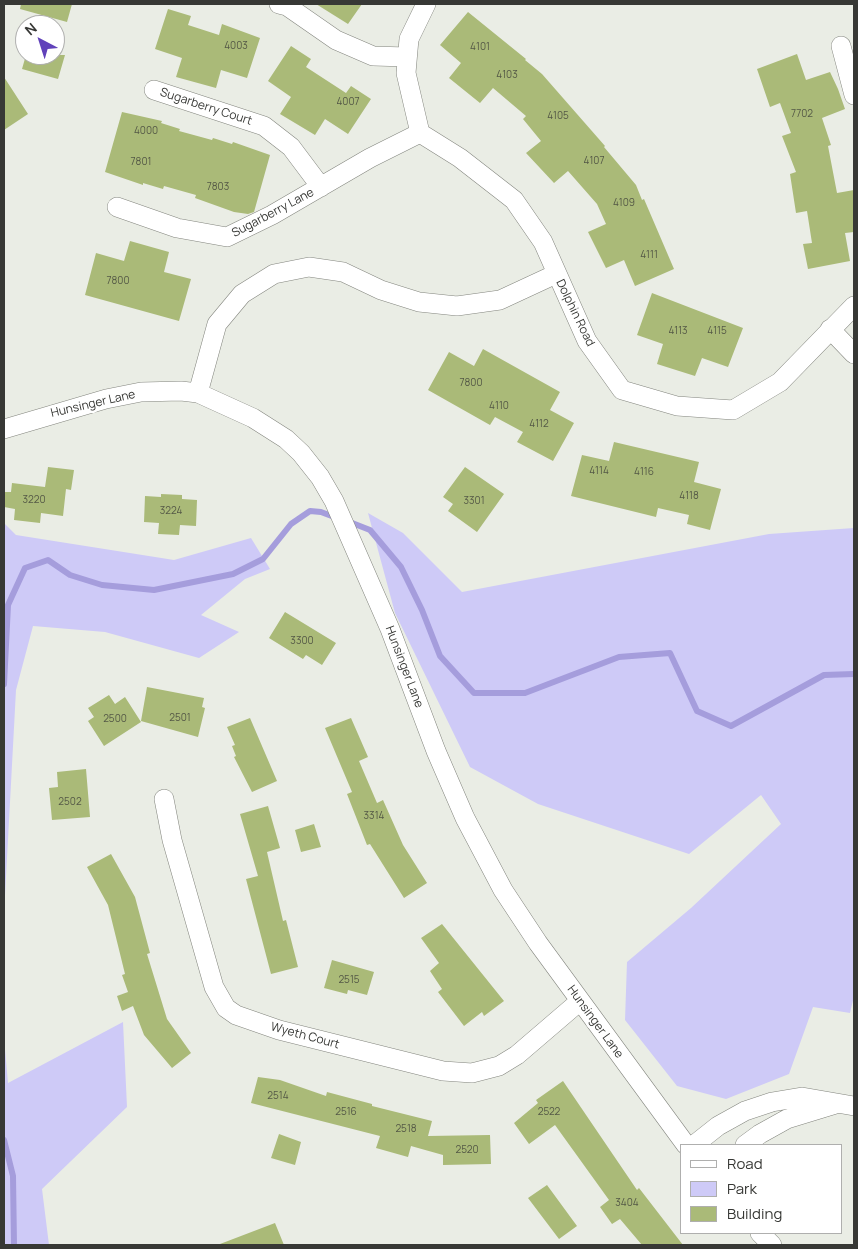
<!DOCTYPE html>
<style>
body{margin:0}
#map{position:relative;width:858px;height:1249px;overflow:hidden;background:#eaede5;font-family:Manrope,sans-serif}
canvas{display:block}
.frame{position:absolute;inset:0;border:5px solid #373835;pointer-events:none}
.legend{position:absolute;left:680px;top:1144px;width:162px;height:90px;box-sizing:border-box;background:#fff;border:1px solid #afafae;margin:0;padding:6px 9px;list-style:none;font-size:15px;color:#373835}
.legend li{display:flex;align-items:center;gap:10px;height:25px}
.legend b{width:25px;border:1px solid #afafae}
.north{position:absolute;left:15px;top:15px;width:50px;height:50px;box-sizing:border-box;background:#fff;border:1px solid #afafae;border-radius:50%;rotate:320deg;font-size:14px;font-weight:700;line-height:20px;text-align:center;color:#373835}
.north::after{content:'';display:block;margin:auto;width:18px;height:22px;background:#6142ba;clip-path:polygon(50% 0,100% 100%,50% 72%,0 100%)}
</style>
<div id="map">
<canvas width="858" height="1249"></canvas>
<div class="frame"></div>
<ul class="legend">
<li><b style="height:6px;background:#fff"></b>Road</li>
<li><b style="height:14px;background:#cecaf7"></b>Park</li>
<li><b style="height:14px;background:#aaba78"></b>Building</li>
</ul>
<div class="north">N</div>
</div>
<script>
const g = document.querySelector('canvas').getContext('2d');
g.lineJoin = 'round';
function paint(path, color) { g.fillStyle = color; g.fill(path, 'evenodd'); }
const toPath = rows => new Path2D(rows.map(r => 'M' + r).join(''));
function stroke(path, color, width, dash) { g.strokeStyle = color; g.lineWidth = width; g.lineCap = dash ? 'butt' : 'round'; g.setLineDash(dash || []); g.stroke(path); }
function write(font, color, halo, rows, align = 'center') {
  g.font = font + ' Manrope,sans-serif'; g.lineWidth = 5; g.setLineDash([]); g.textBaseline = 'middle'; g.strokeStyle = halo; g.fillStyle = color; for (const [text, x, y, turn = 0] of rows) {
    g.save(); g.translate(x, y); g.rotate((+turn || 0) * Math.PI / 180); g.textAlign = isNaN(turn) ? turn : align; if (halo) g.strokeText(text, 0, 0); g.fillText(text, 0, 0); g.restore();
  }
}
const green = toPath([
 [368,513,403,533,462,592,769,534,854,528,854,996,850,1013,813,1007,789,1074,726,1099,677,1086,625,1020,627,962,691,908,781,824,761,795,689,854,538,804,470,767,395,613],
 [4,523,16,535,174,560,251,538,270,569,245,579,201,615,239,632,199,658,105,632,33,626,16,690,4,914],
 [123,1022,127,1107,42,1189,49,1245,4,1245,4,1038,8,1083]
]);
const stream = toPath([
 [347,521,370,530,401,567,422,610,440,656,474,693,525,693,619,657,670,653,697,711,731,726,824,675,854,674],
 [4,684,8,605,25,568,48,560,70,575,102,585,154,590,233,574,263,559,291,524,310,511,321,512,337,518],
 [4,1140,13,1176,14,1245]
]);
const building = toPath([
 [21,4,72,4,67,22,20,9],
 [316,4,362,4,348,24],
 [168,9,191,16,188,25,219,35,222,24,260,38,247,78,221,70,216,88,176,77,182,58,155,49],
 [468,12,526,59,525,60,542,74,605,146,604,147,636,185,642,200,644,199,674,269,635,286,624,260,606,268,588,232,606,224,597,204,568,171,554,183,526,153,541,141,523,119,526,116,493,88,480,103,449,78,461,63,440,45],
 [291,46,311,59,306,67,346,93,351,86,371,99,348,134,325,119,315,135,280,114,291,97,268,81],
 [797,54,806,80,830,72,838,89,845,109,822,118,831,145,828,146,837,193,854,190,854,232,845,233,850,261,808,269,803,244,812,243,807,211,796,213,790,174,796,172,782,136,791,133,780,103,770,107,757,69],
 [26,55,65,55,58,79,22,69],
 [4,77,28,114,4,130],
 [122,112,162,121,161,123,180,129,179,131,212,140,213,138,232,144,233,142,270,155,254,212,248,214,234,212,195,198,196,195,164,186,163,189,143,183,143,185,105,172],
 [130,241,169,252,164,272,191,279,179,321,85,295,96,253,124,261],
 [652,293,743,328,728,367,702,358,695,376,657,364,663,344,637,335],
 [483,349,560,392,550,410,574,423,553,461,517,442,523,432,495,417,490,425,428,390,449,352,474,366],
 [614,442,699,462,694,482,721,489,710,530,687,524,689,515,658,508,656,517,571,496,582,455,609,461],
 [48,467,74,470,71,490,66,489,63,516,41,513,40,523,14,520,15,509,4,507,4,492,11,492,12,483,45,487],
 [465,467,504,494,477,532,448,511,453,504,443,497],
 [161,494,182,495,182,499,197,500,196,526,180,525,179,535,158,534,159,523,144,522,145,496,161,497],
 [285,612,336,643,322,665,306,655,303,659,269,638],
 [147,687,204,698,202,707,205,708,198,737,141,721],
 [109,695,115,704,125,697,141,722,104,746,88,721,94,717,88,708],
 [250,718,277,781,252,792,234,757,236,756,232,746,235,745,227,727],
 [351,718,368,757,359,761,377,803,383,800,403,845,427,883,404,898,370,844,367,845,347,794,352,792,325,728],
 [86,769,90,817,52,820,49,788,58,787,57,772],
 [268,806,280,848,267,852,283,921,286,920,298,967,271,974,246,879,258,876,240,814],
 [314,824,321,847,301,852,295,830],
 [111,854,135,897,150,953,147,954,167,1019,191,1053,172,1068,144,1035,133,1006,122,1011,117,996,128,992,122,975,125,974,108,905,87,867],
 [442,924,504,1001,484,1016,482,1012,464,1026,438,992,442,989,430,971,439,963,421,938],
 [332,960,374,972,367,995,348,990,347,994,324,988],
 [258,1077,280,1080,326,1096,327,1092,372,1104,372,1106,432,1121,428,1136,490,1135,491,1164,443,1165,443,1155,411,1146,408,1157,376,1148,380,1136,251,1103],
 [563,1081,637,1190,639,1188,683,1245,642,1245,620,1219,612,1224,600,1207,609,1200,555,1125,529,1144,514,1123,538,1103,536,1100],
 [279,1134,301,1142,295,1165,271,1158],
 [547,1185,577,1226,559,1239,528,1198],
 [275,1223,284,1245,220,1245,220,1244]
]);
const street = toPath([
 [279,4,287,6,336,40,373,56,407,57],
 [841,46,854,95],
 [154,90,264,126,291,147,321,187],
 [420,133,460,158,514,200,543,242,587,341,622,390,677,406,733,410,780,382,854,306],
 [420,133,406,73,409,39,426,4],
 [117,207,177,228,227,237,272,215,370,158,420,133],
 [830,329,854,354],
 [198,393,217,324,242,294,274,274,309,267,343,272,381,290,419,302,457,306,500,300,556,274],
 [4,429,106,399,141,392,181,391,198,393,253,418,286,439,301,453,320,477,334,501,390,629,436,751,465,818,503,890,538,943,686,1145],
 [164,799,172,840,214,987,226,1008,236,1015,279,1030,443,1071,472,1073,499,1066,517,1055,580,1001],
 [694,1145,718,1126,745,1111,772,1102,802,1097,854,1106],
 [745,1145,760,1134,787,1119,836,1104],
 [760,1233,772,1245]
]);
const numberNames = [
 ["4003",236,46],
 ["4101",480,47],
 ["4103",507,75],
 ["4007",348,102],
 ["7702",802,114],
 ["4105",558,116],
 ["4000",146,131],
 ["4107",594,161],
 ["7801",141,162],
 ["7803",218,187],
 ["4109",624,203],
 ["4111",649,255],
 ["7800",118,281],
 ["4113",678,331],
 ["4115",717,331],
 ["7800",471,383],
 ["4110",499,406],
 ["4112",539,424],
 ["4114",599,471],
 ["4116",644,472],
 ["4118",689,496],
 ["3220",34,500],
 ["3301",474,501],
 ["3224",171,511],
 ["3300",302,641],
 ["2501",180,718],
 ["2500",115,719],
 ["2502",70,802],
 ["3314",374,816],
 ["2515",349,980],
 ["2514",278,1096],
 ["2516",346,1112],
 ["2522",549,1112],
 ["2518",406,1129],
 ["2520",467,1150],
 ["3404",627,1203]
];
const streetNames = [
 ["Sugarberry Court",206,107,18],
 ["Sugarberry Lane",273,213,-28],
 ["Dolphin Road",575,313,64],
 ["Hunsinger Lane",93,404,-13],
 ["Hunsinger Lane",404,667,69],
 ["Hunsinger Lane",595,1022,54],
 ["Wyeth Court",305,1036,15]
];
paint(green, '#cecaf7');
stroke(stream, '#a59ddc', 6);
paint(building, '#aaba78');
stroke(street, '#83857e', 20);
stroke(street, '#fff', 19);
write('10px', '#545846', null, numberNames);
write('12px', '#373835', '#fff', streetNames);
</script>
